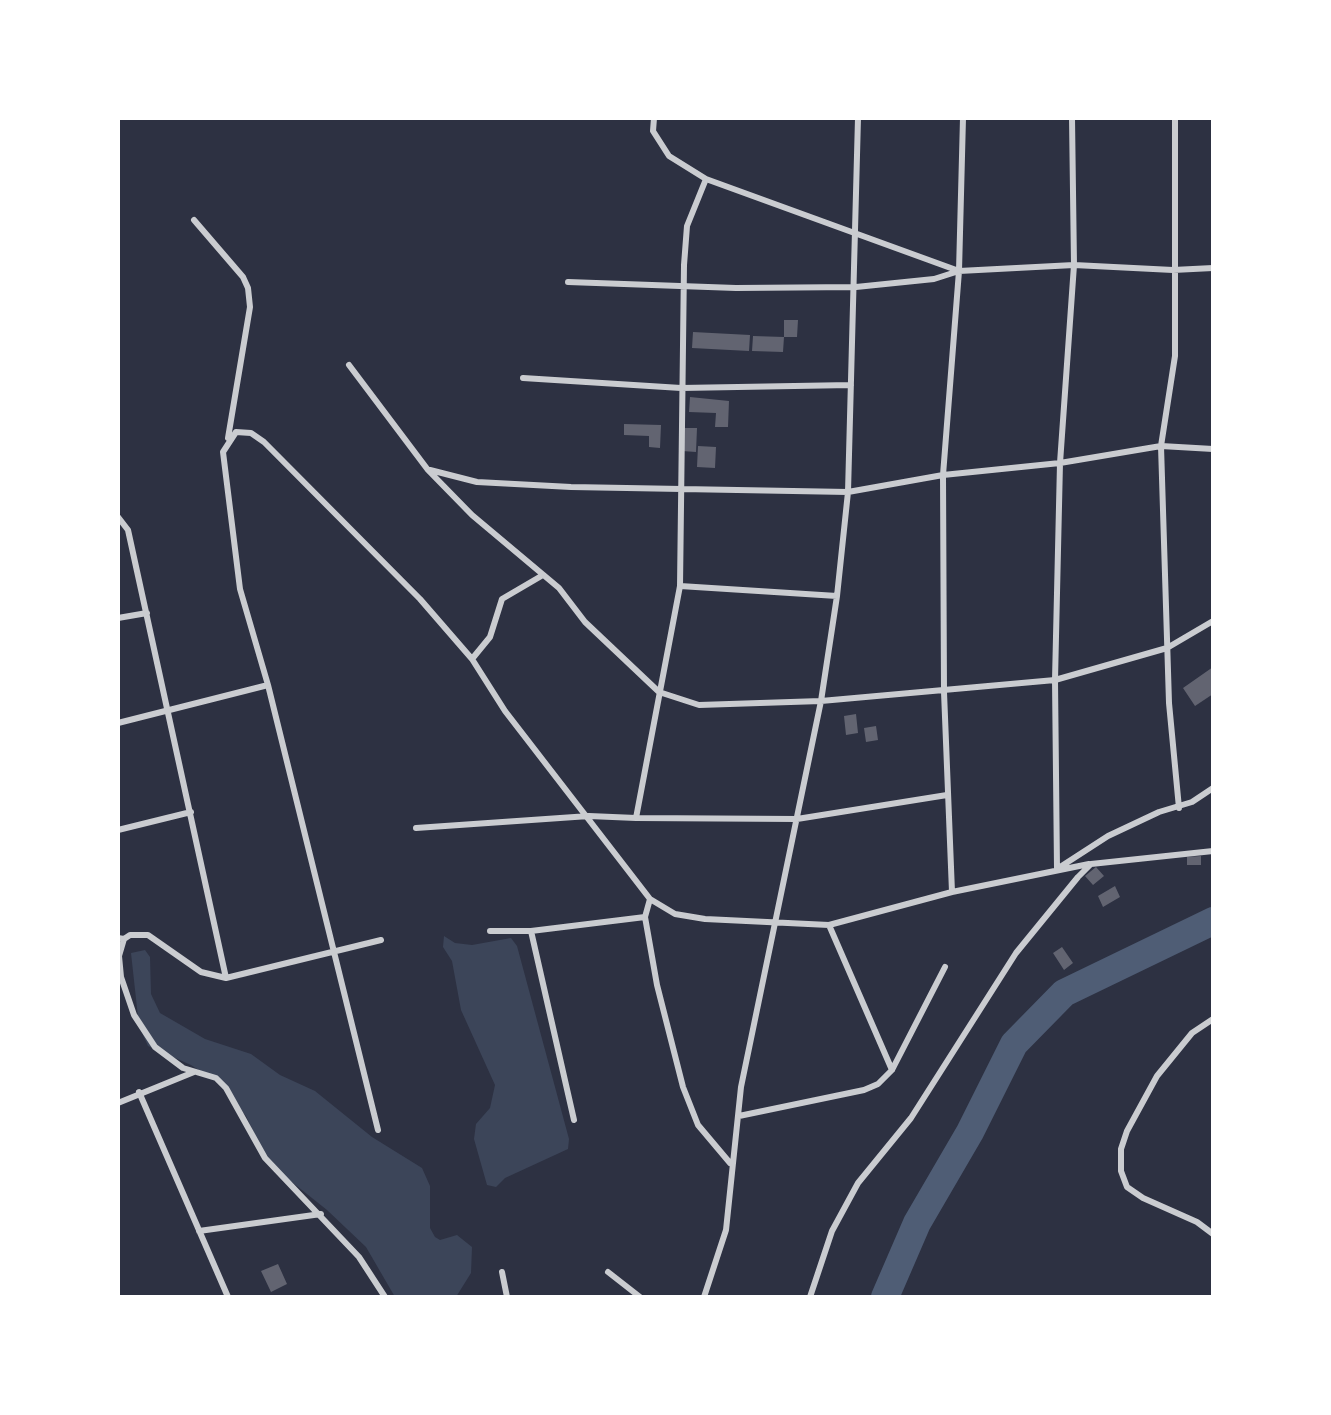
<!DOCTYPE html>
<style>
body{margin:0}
#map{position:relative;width:1331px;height:1415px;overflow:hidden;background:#2d3142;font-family:Mulish,sans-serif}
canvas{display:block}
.frame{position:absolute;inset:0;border:120px solid #fff;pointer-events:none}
</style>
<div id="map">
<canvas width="1331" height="1415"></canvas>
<div class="frame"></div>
</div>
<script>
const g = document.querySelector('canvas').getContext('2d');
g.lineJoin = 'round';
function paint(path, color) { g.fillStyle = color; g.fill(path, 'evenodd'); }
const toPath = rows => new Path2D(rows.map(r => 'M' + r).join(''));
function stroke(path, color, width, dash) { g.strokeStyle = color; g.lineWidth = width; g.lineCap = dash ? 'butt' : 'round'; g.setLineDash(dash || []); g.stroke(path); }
const green = toPath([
 [444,936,455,943,472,945,511,938,517,946,569,1139,568,1149,505,1178,496,1187,487,1185,474,1139,476,1124,490,1108,495,1085,461,1010,452,961,443,947],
 [145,950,150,957,151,994,160,1013,205,1039,251,1054,280,1075,315,1091,372,1137,422,1168,430,1186,430,1228,435,1237,440,1240,457,1235,472,1247,471,1273,456,1297,395,1297,366,1247,327,1210,268,1163,246,1116,218,1083,191,1065,148,1046,139,1026,131,953]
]);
const river = toPath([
 [885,1297,917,1223,970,1132,1014,1044,1064,993,1213,921]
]);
const building = toPath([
 [784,320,798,320,797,337,784,337],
 [693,332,750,335,749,351,692,348],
 [753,336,784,337,783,352,752,351],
 [690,397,729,401,728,427,715,427,716,413,689,412],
 [624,424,661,425,660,448,649,447,649,436,624,435],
 [683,428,697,428,696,452,682,451],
 [698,446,716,447,715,468,697,467],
 [1213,667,1213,694,1195,706,1183,688],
 [856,714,858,733,846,735,844,716],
 [876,726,878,740,866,742,864,728],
 [1201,856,1201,865,1187,865,1187,857],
 [1096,867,1104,876,1093,885,1085,876],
 [1115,886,1120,897,1103,907,1098,896],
 [1062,947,1073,963,1064,970,1053,953],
 [278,1264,287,1284,271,1292,261,1271]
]);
const minor = toPath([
 [654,118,653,131,669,156,706,179,959,271],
 [1072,118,1074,265,1060,463,1055,680,1057,869,1108,836,1159,812,1192,802,1213,788],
 [1175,118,1175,356,1161,446,1169,703,1179,808],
 [194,220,243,277,248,288,250,307,228,438],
 [568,282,736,288,856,287,934,279,959,271,1074,265,1173,270,1213,268],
 [349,365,428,470,472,515,559,588,585,622,659,692,699,705,821,701,1055,680,1167,648,1213,621],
 [523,378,681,388,851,385],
 [430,470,477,482,571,487,848,492,943,475,1060,463,1161,446,1213,449],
 [118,517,128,530,226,978],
 [680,586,837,596],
 [118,618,147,613],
 [472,659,490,637,502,599,543,575],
 [118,723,268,685],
 [636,818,797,819,947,795],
 [416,828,589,816,636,818,680,586,684,265,687,226,706,179],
 [118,830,191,812],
 [952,892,1089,864],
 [650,899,675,914,705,919,829,925,952,892,944,692,943,475,959,271,963,118],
 [829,925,892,1070],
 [490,931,531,931,645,917],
 [531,931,574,1120],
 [118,938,124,939,119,956,121,977,134,1015,155,1047,183,1068,216,1078,226,1088,265,1158,359,1257,385,1297],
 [124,939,130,935,148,935,201,972,226,978,381,940],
 [1213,1019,1192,1033,1157,1076,1127,1131,1121,1149,1121,1171,1127,1187,1143,1198,1197,1222,1213,1234],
 [139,1092,228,1297],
 [118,1103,194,1072],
 [739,1116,864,1090,878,1084,892,1070,945,967],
 [378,1130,268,685,240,589,223,452,236,432,251,433,264,442,420,599,472,659,505,711,650,899,645,917,657,985,683,1087,698,1125,730,1163],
 [199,1231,321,1214],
 [502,1272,507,1297],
 [608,1272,640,1297],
 [704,1297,726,1230,741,1087,821,701,837,596,848,492,858,118],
 [810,1297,832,1231,858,1183,911,1118,1016,953,1078,877,1091,864,1213,851]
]);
paint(green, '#3c4559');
stroke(river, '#4f5d75', 28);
paint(building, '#626471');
stroke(minor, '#caccd0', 6);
</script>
